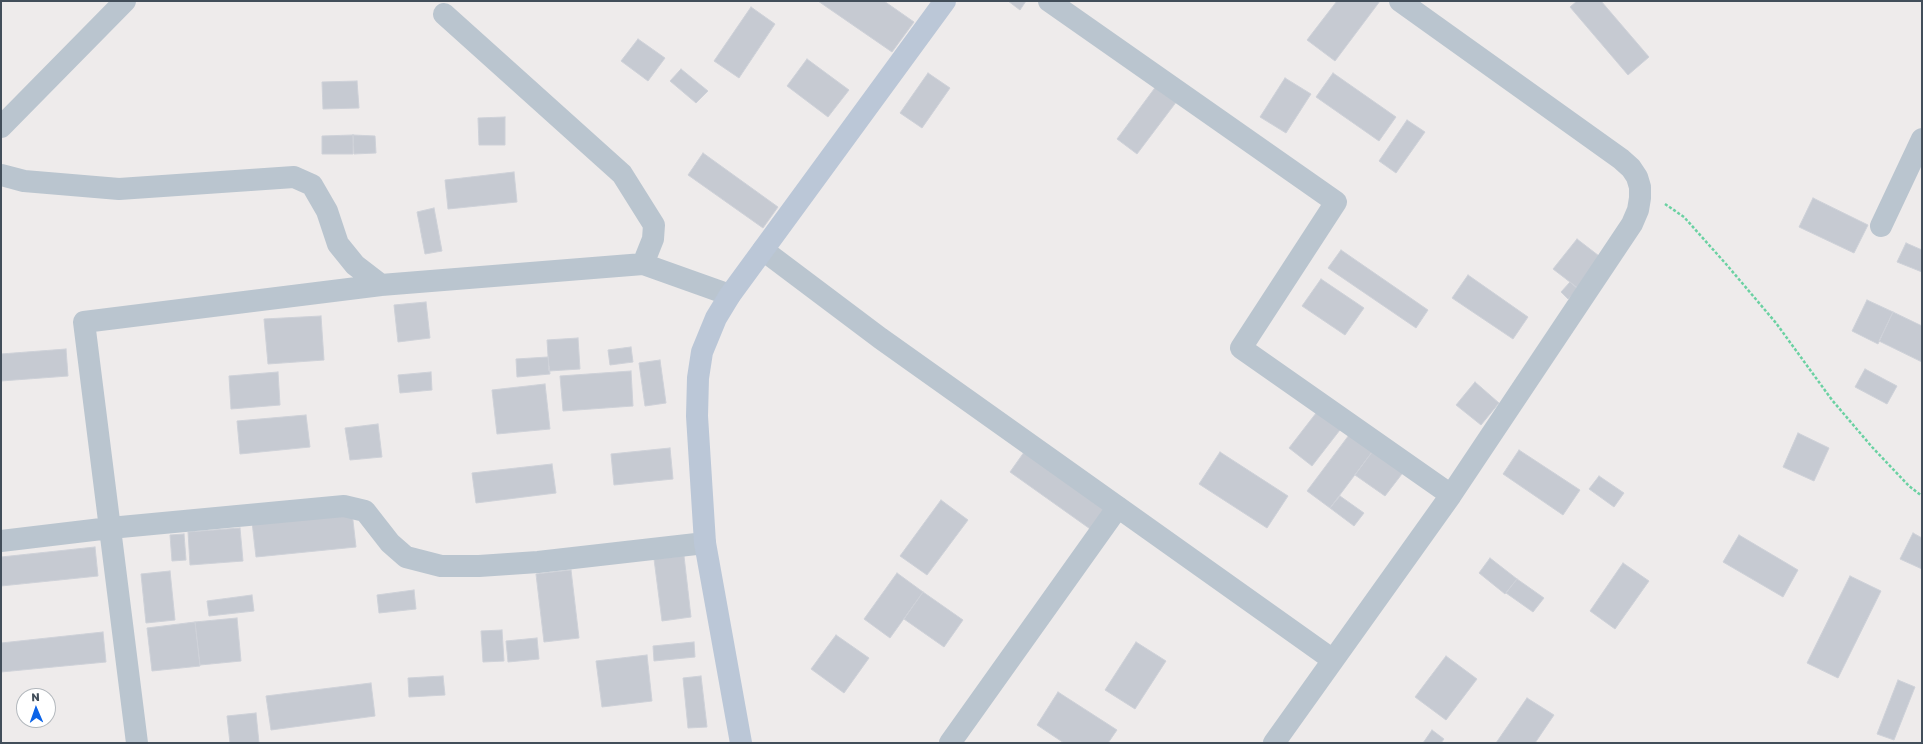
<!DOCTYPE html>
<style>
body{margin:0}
#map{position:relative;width:1923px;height:744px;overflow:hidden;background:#eeebeb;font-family:"Golos Text",sans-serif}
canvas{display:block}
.frame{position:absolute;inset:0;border:2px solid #424e5a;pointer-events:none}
.north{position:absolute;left:16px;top:688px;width:40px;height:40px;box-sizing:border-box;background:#fff;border:1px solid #b3b8bd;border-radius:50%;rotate:358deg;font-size:11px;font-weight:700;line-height:16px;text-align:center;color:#424e5a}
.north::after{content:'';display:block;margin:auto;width:14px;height:18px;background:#0b63e8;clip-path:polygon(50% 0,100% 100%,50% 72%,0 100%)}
</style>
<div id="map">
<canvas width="1923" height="744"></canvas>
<div class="frame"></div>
<div class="north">N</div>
</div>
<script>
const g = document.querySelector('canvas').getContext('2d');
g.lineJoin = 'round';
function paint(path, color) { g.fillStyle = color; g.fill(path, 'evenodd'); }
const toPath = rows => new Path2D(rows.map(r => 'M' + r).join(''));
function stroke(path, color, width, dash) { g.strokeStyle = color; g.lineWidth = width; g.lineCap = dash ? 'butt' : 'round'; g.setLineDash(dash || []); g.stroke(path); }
const building = toPath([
 [818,1,884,1,914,22,892,52,818,1],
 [1008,1,1026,1,1020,10,1008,1],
 [1337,1,1380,1,1335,61,1307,40,1337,1],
 [1577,1,1601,1,1649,57,1628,75,1570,7,1577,1],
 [751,7,775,24,739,78,714,61,751,7],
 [638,39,665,58,648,81,621,61,638,39],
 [807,59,849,90,828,117,787,86,807,59],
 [681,69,708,91,696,103,670,81,681,69],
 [928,73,950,88,922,128,900,113,928,73],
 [1333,73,1396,117,1379,141,1316,97,1333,73],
 [1285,78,1311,94,1286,133,1260,117,1285,78],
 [357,81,359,108,323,109,322,82,357,81],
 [1157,85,1177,101,1137,154,1117,139,1157,85],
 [505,117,505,145,479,145,478,118,505,117],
 [1407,120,1425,132,1396,173,1379,161,1407,120],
 [353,135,375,136,376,153,354,154,353,135],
 [353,135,353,154,322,154,322,136,353,135],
 [703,153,778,207,763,228,688,175,703,153],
 [514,172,517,202,448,209,445,180,514,172],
 [1813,198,1868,225,1854,253,1799,227,1813,198],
 [434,208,442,251,425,254,417,212,434,208],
 [1577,239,1603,259,1579,289,1553,269,1577,239],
 [1906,243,1922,250,1922,272,1897,262,1906,243],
 [1341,250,1428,310,1416,328,1328,268,1341,250],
 [1468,275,1528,317,1513,339,1452,298,1468,275],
 [1321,279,1364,308,1345,335,1302,306,1321,279],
 [1570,282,1578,289,1568,299,1561,292,1570,282],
 [1867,300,1893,312,1878,344,1852,331,1867,300],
 [426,302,430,338,398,342,394,305,426,302],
 [1893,312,1922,326,1922,362,1879,341,1893,312],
 [321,316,324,360,268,364,264,319,321,316],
 [578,338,580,369,549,371,547,340,578,338],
 [631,347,633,362,610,365,608,350,631,347],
 [66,349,68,376,1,381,1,354,66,349],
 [548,357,550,374,517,377,516,359,548,357],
 [660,360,666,403,645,406,639,363,660,360],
 [1865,369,1897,386,1887,404,1855,387,1865,369],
 [631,371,633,406,563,411,560,376,631,371],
 [278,372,280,405,231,409,229,376,278,372],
 [431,372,432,390,400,393,398,375,431,372],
 [1475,382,1499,403,1481,425,1456,405,1475,382],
 [545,384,550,429,497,434,492,390,545,384],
 [1320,408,1343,426,1312,466,1289,448,1320,408],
 [306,415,310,447,240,454,237,421,306,415],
 [378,424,382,457,350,460,345,428,378,424],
 [1352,431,1375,448,1330,508,1307,491,1352,431],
 [1798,433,1829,448,1814,481,1783,467,1798,433],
 [670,448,673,479,614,485,611,454,670,448],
 [1027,448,1110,506,1093,531,1010,472,1027,448],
 [1375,448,1405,470,1385,496,1355,475,1375,448],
 [1519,450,1580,490,1563,515,1503,474,1519,450],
 [1220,452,1288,496,1267,528,1199,484,1220,452],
 [552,464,556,493,476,503,472,473,552,464],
 [1599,476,1624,493,1614,507,1589,489,1599,476],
 [1340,496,1364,513,1354,526,1330,508,1340,496],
 [941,500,968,520,927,575,900,556,941,500],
 [352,512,356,547,256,557,252,522,352,512],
 [240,528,243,561,190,565,188,532,240,528],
 [1913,533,1922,538,1922,569,1900,559,1913,533],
 [184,534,186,560,172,561,170,535,184,534],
 [1739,535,1798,570,1783,597,1723,562,1739,535],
 [95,547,98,576,1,586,1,557,95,547],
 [684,556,691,617,662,621,654,559,684,556],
 [1490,558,1517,579,1505,594,1479,573,1490,558],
 [1623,563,1649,581,1615,629,1590,611,1623,563],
 [571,570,579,638,544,642,536,574,571,570],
 [170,571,175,620,146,623,141,574,170,571],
 [897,573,923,592,890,638,864,619,897,573],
 [1850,576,1881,591,1838,678,1807,663,1850,576],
 [1517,579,1544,598,1533,612,1506,593,1517,579],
 [414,590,416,609,379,613,377,595,414,590],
 [923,592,963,620,944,647,904,619,923,592],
 [252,595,254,611,209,616,207,601,252,595],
 [237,618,241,661,200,665,195,622,237,618],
 [195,622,200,666,152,671,147,628,195,622],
 [502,630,504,661,483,662,481,631,502,630],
 [103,632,106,662,1,672,1,643,103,632],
 [836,635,869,658,844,693,811,669,836,635],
 [537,638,539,659,508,662,506,641,537,638],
 [694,642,695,657,654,661,653,646,694,642],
 [1136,642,1166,661,1135,709,1105,690,1136,642],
 [647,655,652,701,602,707,596,661,647,655],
 [1446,656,1477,679,1446,720,1415,697,1446,656],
 [443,676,445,695,409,697,408,678,443,676],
 [701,676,707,727,688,728,683,678,701,676],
 [1898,680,1915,687,1894,740,1877,734,1898,680],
 [371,683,375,716,271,730,266,696,371,683],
 [1058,692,1117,730,1108,743,1064,743,1037,725,1058,692],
 [1527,698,1554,715,1535,743,1496,743,1527,698],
 [256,713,259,743,230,743,227,716,256,713],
 [1432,730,1444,739,1441,743,1423,743,1432,730]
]);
const path = toPath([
 [1665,204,1684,217,1726,264,1776,323,1832,400,1872,447,1909,486,1922,496]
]);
const street = toPath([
 [1049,1,1336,202,1241,348,1451,495],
 [444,14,622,174,654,225,653,239,643,264],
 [1,127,125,1],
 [1,175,24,181,119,189,294,177,312,185,327,211,338,244,355,265,381,285],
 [1881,226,1922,139],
 [763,250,880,338,1333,660],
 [1,541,110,528,344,506,365,511,390,543,406,557,441,566,479,566,538,562,705,543],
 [137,743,84,322,381,285,643,264,730,295],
 [950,743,1118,507],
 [1274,743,1451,495,1632,224,1638,210,1640,198,1640,187,1637,177,1631,168,1621,159,1400,1]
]);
const secondary = toPath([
 [741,743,705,543,697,416,698,378,702,352,716,318,730,295,945,1]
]);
paint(building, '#c6cad2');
stroke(building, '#ced1d8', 1);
stroke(path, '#6ad1a2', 2.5, [3, 2]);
stroke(street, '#bac5cf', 22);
stroke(secondary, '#bbc7d7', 22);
</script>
